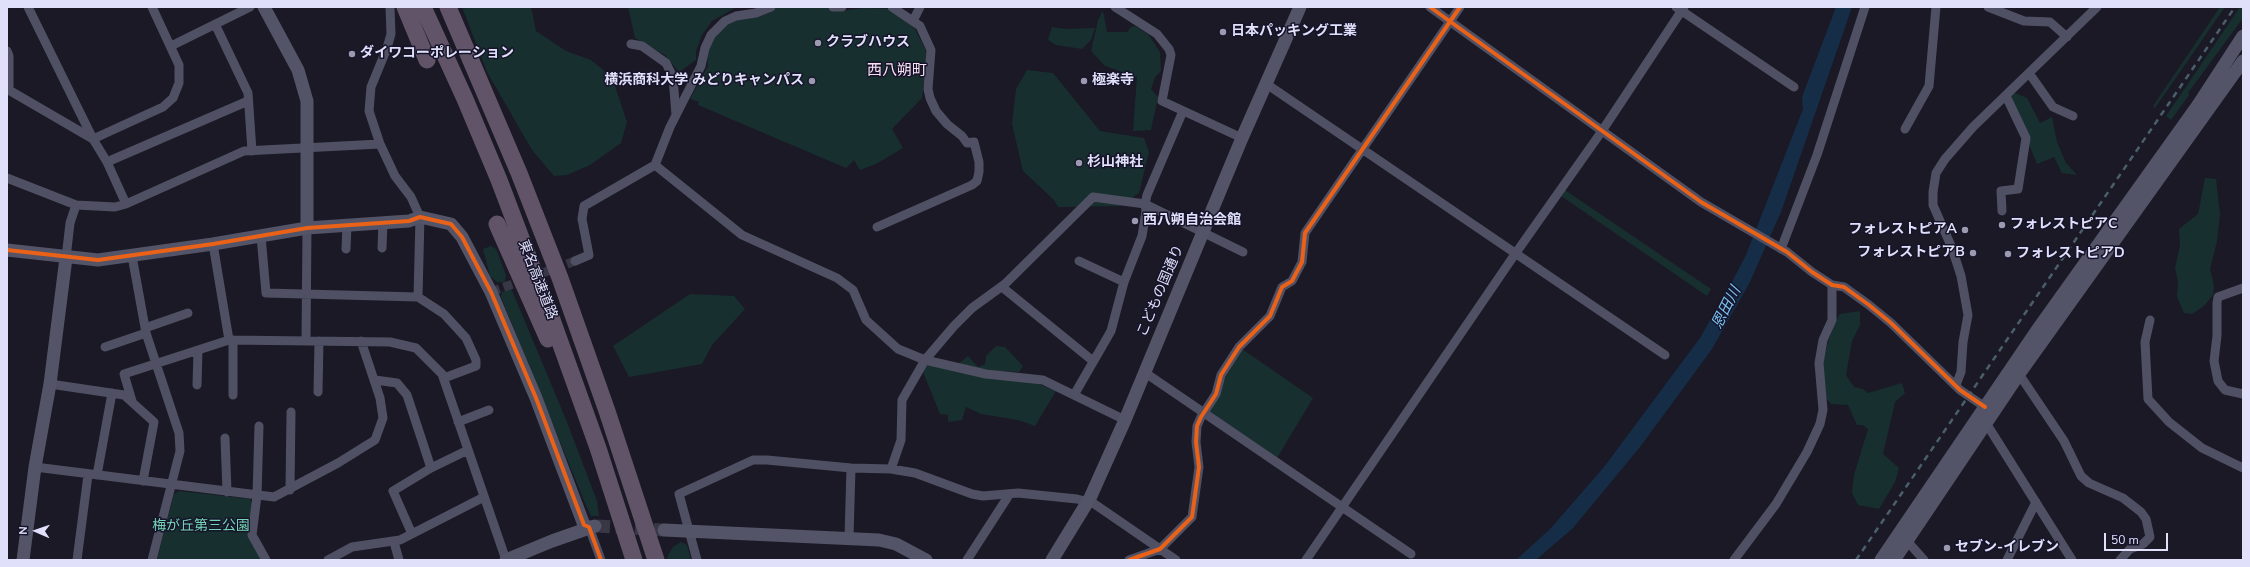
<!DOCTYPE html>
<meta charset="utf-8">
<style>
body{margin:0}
#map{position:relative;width:2250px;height:567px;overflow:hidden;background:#1a1925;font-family:"Nunito Sans",sans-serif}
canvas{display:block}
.frame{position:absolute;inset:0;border:8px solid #e1e0fb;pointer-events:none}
.north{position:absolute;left:16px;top:511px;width:40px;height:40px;-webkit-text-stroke:3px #16142a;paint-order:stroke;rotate:272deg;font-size:11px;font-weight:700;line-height:16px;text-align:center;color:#e1e0fb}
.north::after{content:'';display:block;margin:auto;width:14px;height:18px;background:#e1e0fb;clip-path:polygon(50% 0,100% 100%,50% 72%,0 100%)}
.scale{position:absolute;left:2104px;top:533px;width:64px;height:18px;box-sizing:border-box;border:2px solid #e1e0fb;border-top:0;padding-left:5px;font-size:12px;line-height:14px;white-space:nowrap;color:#e1e0fb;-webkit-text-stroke:3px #16142a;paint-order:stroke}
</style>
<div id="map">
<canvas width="2250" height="567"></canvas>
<div class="frame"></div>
<div class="north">N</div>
<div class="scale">50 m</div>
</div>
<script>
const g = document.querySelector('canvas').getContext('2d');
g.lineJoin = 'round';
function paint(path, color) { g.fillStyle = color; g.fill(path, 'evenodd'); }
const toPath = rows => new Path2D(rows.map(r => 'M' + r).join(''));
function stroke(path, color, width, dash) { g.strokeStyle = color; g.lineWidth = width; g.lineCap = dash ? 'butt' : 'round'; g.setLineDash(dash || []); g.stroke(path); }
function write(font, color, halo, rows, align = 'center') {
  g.font = font + ' "Nunito Sans","Noto Sans JP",sans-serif'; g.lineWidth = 3; g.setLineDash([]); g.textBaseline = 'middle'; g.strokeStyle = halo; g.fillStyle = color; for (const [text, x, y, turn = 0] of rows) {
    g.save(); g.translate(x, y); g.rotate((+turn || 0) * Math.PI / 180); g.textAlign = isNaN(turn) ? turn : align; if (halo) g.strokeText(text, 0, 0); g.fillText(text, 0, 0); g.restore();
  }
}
const green = toPath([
 [462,7,531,7,536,31,566,51,591,60,612,77,627,122,621,143,590,165,567,175,554,176,532,150,487,72],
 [628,7,734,7,735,8,712,21,702,35,696,51,696,60,679,72,665,55,635,38],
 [777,7,835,7,841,11,865,8,892,9,915,29,927,53,922,98,892,129,903,148,876,164,860,170,854,160,846,168,698,105,699,102,691,99,691,97,708,66,707,53,712,40,727,24,739,19,759,17,769,13],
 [2220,7,2225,7,2155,108,2153,106],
 [2240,7,2243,7,2243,18,2188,93,2189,95,2171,120,2166,116],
 [1103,11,1107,32,1127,32,1131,27,1135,26,1148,34,1160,52,1161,71,1155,77,1151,89,1158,97,1151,130,1133,131,1137,77,1105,66,1091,51,1098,20],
 [1052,27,1065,29,1095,28,1091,40,1082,49,1056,45,1048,40],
 [1027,70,1053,73,1100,131,1144,138,1149,152,1139,193,1121,206,1058,207,1054,200,1023,171,1012,124,1016,89],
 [2013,92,2027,98,2040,123,2052,117,2057,142,2066,163,2077,175,2062,173,2054,157,2037,164,2009,96],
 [2205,178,2216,179,2220,214,2217,241,2210,269,2214,285,2213,295,2204,306,2192,314,2184,313,2177,297,2178,282,2175,268,2180,245,2179,229,2198,214],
 [1565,190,1711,289,1707,296,1561,196],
 [491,246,496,249,506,275,505,282,497,282,490,276,483,249],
 [511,288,567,422,597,501,599,516,591,516,585,503,501,297,502,292],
 [690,294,734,296,745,309,712,345,702,364,629,377,613,346],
 [1860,311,1860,325,1852,341,1846,375,1854,387,1863,389,1868,393,1902,383,1905,393,1895,402,1883,454,1899,468,1895,482,1879,509,1858,505,1852,493,1854,475,1868,429,1863,425,1857,425,1848,405,1831,404,1826,398,1822,363,1834,323,1840,314],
 [996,346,1005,347,1023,366,1019,372,996,371,958,364,968,356,978,367,985,364,986,356],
 [1242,349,1313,398,1277,458,1209,411,1225,378],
 [926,364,992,379,1034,382,1056,391,1035,426,1018,420,981,414,966,407,962,420,948,422,948,415,940,414,923,372],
 [179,491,250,499,253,506,249,529,261,560,157,560,174,494],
 [681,542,687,545,691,560,668,560,667,557,673,547]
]);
const water = toPath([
 [1836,7,1852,7,1781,212,1749,284,1712,349,1640,447,1573,528,1536,560,1516,560,1550,529,1604,467,1700,338,1734,278,1746,255,1803,109,1802,97]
]);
const streetTunnel = toPath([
 [491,292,575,261]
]);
const secondaryTunnel = toPath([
 [597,526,664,530]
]);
const street = toPath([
 [28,7,93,139,163,107,173,98,179,83,179,65,152,7],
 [390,7,391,34,387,48,371,87,369,111,380,144,395,176,411,197,420,217,418,297],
 [833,7,842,7],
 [1115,7,1157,34,1169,49,1171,55,1162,101,1242,138],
 [1430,7,1701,202,1787,252,1812,272,1832,285,1844,287,1869,305,1891,323,1960,390,1985,407],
 [1676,7,1794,87],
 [1988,7,2024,21,2050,22,2067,37],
 [913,21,920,7],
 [215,24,248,93,252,151],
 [631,44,642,46,666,63,673,77,676,115],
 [171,46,250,7],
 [7,51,9,56,9,89],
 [2029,73,2053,107,2073,116],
 [1265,83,1665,355],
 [7,89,93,139,107,162,126,204],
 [1183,111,1147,195,1145,204,1243,252],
 [1905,129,1929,86,1936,7],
 [107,162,248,101],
 [655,165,742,235,837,278,853,290,866,320,898,349,925,360,986,374,1043,380,1125,420],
 [7,178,76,205,115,207,126,204,244,151,380,144],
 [2002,211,2001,191,2018,189,2026,138,2006,96],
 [877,227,972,185,977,181,979,172,979,162,974,142,967,143,962,136,947,124,936,111,930,98,928,89,931,50,920,26,892,7],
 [261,236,266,293,418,297,444,314,466,338,476,360,476,366,444,378],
 [213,244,229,340],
 [382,248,383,222],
 [346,249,347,225],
 [1781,249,1817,155,1865,7],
 [132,256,146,333,179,433,180,451,152,560],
 [66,258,70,223,76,205],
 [575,261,589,255,582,219,584,206,655,165,670,127,701,66,705,48,711,35,725,21,736,16,756,13,771,7],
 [1079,261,1124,282],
 [1002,287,1093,361],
 [2243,288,2218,297,2217,303,2217,336,2214,361,2218,381,2225,390,2243,394],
 [2150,320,2145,342,2148,399,2169,422,2202,448,2243,468],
 [145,328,188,313],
 [306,341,307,228],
 [105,347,146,333],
 [1144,372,1411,554],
 [2019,374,2064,441,2081,476,2089,483,2123,498,2141,512,2146,519,2150,537,2143,544,2130,549,2120,560],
 [375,380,397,383,407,395,431,468],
 [50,384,124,395,154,422,143,481],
 [197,385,198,350],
 [1956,385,1961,372,1963,342,1968,315,1961,276,1952,248,1933,205,1933,192,1936,173,1945,159,1973,127,2097,7],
 [318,392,319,341],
 [233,395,233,340],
 [132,401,124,374,229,340,390,342,416,348,442,374,506,560],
 [458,422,489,410],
 [1986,423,2072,560],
 [259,426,257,496,252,535,266,560],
 [225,438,227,492],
 [35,467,274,497,338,463,375,440,383,418,380,398,361,341],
 [891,469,901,440,902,400,925,360,954,326,972,308,1005,284,1093,197,1145,204,1146,211,1142,236,1124,282,1111,331,1074,395],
 [97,475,112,393],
 [290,490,291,412],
 [589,527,601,560],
 [412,534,393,491,431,468,468,450],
 [849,537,851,468],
 [1907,541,1924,560],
 [394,542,399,560],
 [77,560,88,475],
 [328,560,352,547,400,540,484,497],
 [697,560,679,494,753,460,767,460,851,468,891,469,915,473,972,494,983,496,1018,493,1077,499,1093,503,1176,560],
 [967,560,1009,495],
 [1129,560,1160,549,1192,517,1199,467,1196,442,1197,426,1201,417,1216,394,1221,375,1239,347,1270,316,1282,287,1292,281,1302,262,1305,233,1460,7],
 [1306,560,1513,257,1602,131,1684,7],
 [1734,560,1776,504,1807,452,1820,424,1823,410,1819,363,1823,340,1832,320,1832,285],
 [2007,560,2036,502]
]);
const secondary = toPath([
 [264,7,298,70,307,101,307,228],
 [7,250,98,260,213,244,307,228,409,221,420,217,451,224,462,237,491,292,536,398,584,525,589,527],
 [664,530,879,540,896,544,926,560],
 [23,560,35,467,50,384,66,258],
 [506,560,552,541,595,526],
 [1052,560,1090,498,1125,420,1242,138,1300,7],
 [1881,560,2040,326,2198,105,2243,36],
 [1894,560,2019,374,2243,61]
]);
const highway = toPath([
 [405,7,427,60],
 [423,7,465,99,499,180,551,317,598,448,634,560],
 [448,7,519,173,560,278,607,411,656,560],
 [497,224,548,339]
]);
const rail = toPath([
 [1856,560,2235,7]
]);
const cycleway = toPath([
 [1430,7,1701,202,1787,252,1812,272,1832,285,1844,287,1869,305,1891,323,1960,390,1985,407],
 [7,250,98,260,213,244,307,228,409,221,420,217,451,224,462,237,491,292,536,398,584,525,589,527,601,560],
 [1129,560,1160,549,1192,517,1199,467,1196,442,1197,426,1201,417,1216,394,1221,375,1239,347,1270,316,1282,287,1292,281,1302,262,1305,233,1460,7]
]);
const markers = [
 [1223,32,4,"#9b9ab0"],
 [818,43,4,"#9b9ab0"],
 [352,54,4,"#9b9ab0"],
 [812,81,4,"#9b9ab0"],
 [1084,81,4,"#9b9ab0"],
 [1079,163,4,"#9b9ab0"],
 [1135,221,4,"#9b9ab0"],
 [2002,225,4,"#9b9ab0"],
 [1965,230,4,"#9b9ab0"],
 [1973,253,4,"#9b9ab0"],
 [2008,254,4,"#9b9ab0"],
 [1947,548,4,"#9b9ab0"]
];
const poiNames = [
 ["日本パッキング工業",1231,32],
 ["クラブハウス",826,43],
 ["ダイワコーポレーション",360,54],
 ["横浜商科大学 みどりキャンパス",804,81,"right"],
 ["極楽寺",1092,81],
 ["杉山神社",1087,163],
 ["西八朔自治会館",1143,221],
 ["フォレストピアC",2010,225],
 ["フォレストピアA",1957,230,"right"],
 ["フォレストピアB",1965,253,"right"],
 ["フォレストピアD",2016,254],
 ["セブン-イレブン",1955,548]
];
const streetNames = [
 ["東名高速道路",537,280,69],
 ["こどもの国通り",1161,291,-67]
];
const parkNames = [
 ["梅が丘第三公園",201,527]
];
const neighbourhoodNames = [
 ["西八朔町",897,71]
];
const waterNames = [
 ["恩田川",1727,308,-63]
];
paint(green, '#182f2f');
paint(water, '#162d48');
stroke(streetTunnel, '#383745', 9, [9, 4.5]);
stroke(secondaryTunnel, '#383745', 13, [13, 6]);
stroke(street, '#505064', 9);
stroke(secondary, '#545469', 13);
stroke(highway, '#615468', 17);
stroke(rail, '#4a5e6b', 2.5, [6, 5]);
stroke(cycleway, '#ea6118', 4);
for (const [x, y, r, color] of markers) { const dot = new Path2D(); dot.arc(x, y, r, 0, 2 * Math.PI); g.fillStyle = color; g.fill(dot); stroke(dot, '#16142a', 1.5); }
write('bold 14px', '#e1e0fb', '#16142a', poiNames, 'left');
write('14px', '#e1e0fb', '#16142a', streetNames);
write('14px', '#73d5b4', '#16142a', parkNames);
write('15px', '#fce2f5', '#16142a', neighbourhoodNames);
write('italic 15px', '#7ac3f0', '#16142a', waterNames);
</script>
